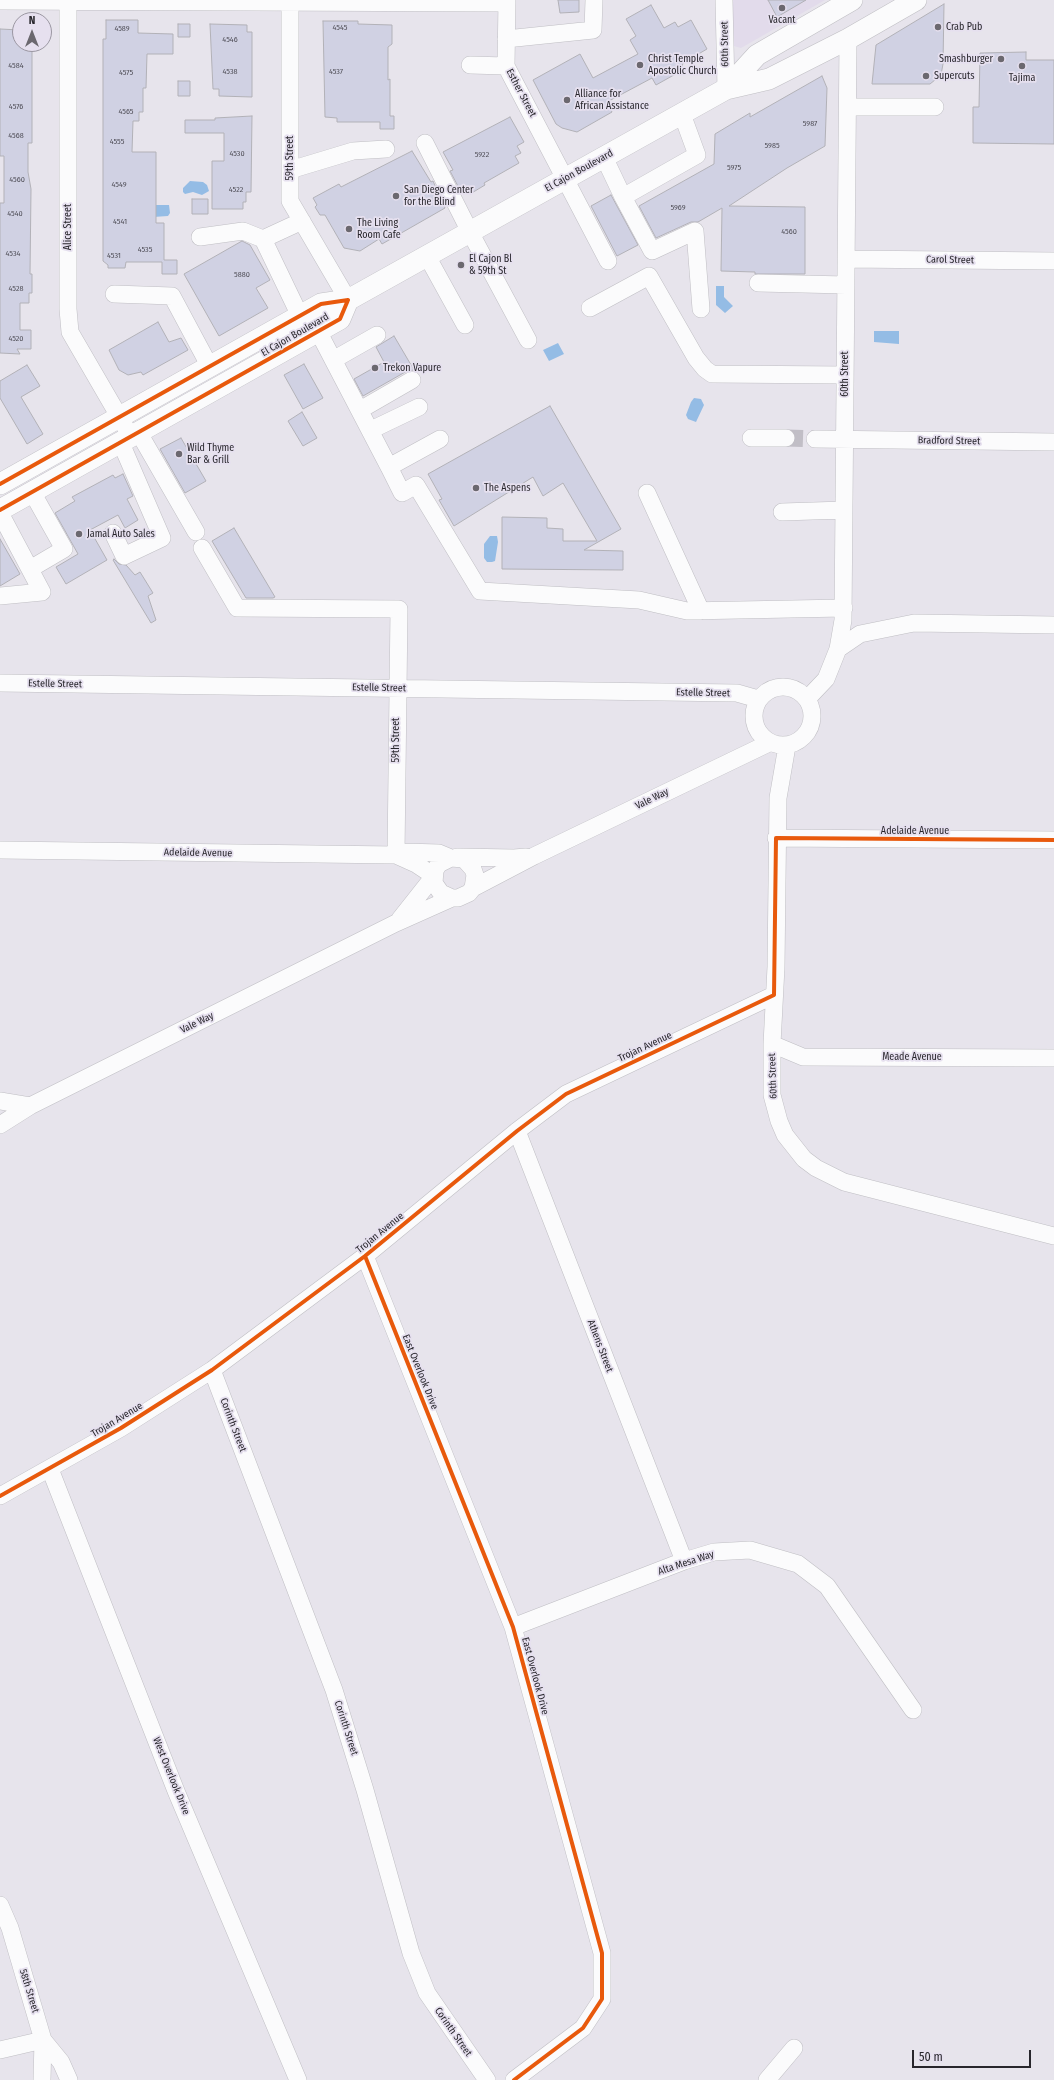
<!DOCTYPE html>
<style>
body{margin:0}
#map{position:relative;width:1054px;height:2080px;overflow:hidden;background:#e7e4ec;font-family:"Fira Sans Condensed",sans-serif}
canvas{display:block}
.north{position:absolute;left:12px;top:12px;width:40px;height:40px;box-sizing:border-box;background:#e6e0ef;border:1px solid #9a96a1;border-radius:50%;rotate:0deg;font-size:11px;font-weight:700;line-height:16px;text-align:center;color:#28262c}
.north::after{content:'';display:block;margin:auto;width:14px;height:18px;background:#6b686f;clip-path:polygon(50% 0,100% 100%,50% 72%,0 100%)}
.scale{position:absolute;left:912px;top:2050px;width:119px;height:18px;box-sizing:border-box;border:2px solid #28262c;border-top:0;padding-left:5px;font-size:12px;line-height:14px;white-space:nowrap;color:#28262c;-webkit-text-stroke:3px #e6e0ef;paint-order:stroke}
</style>
<div id="map">
<canvas width="1054" height="2080"></canvas>
<div class="north">N</div>
<div class="scale">50 m</div>
</div>
<script>
const g = document.querySelector('canvas').getContext('2d');
g.lineJoin = 'round';
function paint(path, color) { g.fillStyle = color; g.fill(path, 'evenodd'); }
const toPath = rows => new Path2D(rows.map(r => 'M' + r).join(''));
function stroke(path, color, width, dash) { g.strokeStyle = color; g.lineWidth = width; g.lineCap = dash ? 'butt' : 'round'; g.setLineDash(dash || []); g.stroke(path); }
function write(font, color, halo, rows, align = 'center') {
  g.font = font + ' "Fira Sans Condensed",sans-serif'; g.lineWidth = 3.5; g.setLineDash([]); g.textBaseline = 'middle'; g.strokeStyle = halo; g.fillStyle = color; for (const [text, x, y, turn = 0] of rows) {
    g.save(); g.translate(x, y); g.rotate((+turn || 0) * Math.PI / 180); g.textAlign = isNaN(turn) ? turn : align; if (halo) g.strokeText(text, 0, 0); g.fillText(text, 0, 0); g.restore();
  }
}
const built = toPath([
 [731,0,825,0,741,48,730,45]
]);
const water = toPath([
 [190,181,203,182,207,185,209,191,202,195,193,192,185,194,183,192,183,188],
 [144,205,169,205,170,213,168,216,153,217],
 [724,286,724,297,733,306,725,313,716,305,716,286],
 [874,331,899,331,899,344,874,342],
 [558,343,564,354,549,361,543,350],
 [694,398,701,399,704,405,696,422,688,419,686,415,691,402],
 [490,536,497,536,498,542,495,561,492,562,487,562,484,558,484,544]
]);
const building = toPath([
 [558,0,579,0,579,12,560,13,558,0],
 [768,0,806,0,777,17,768,0],
 [944,4,943,64,941,75,930,84,872,84,876,45,944,4],
 [651,5,664,28,675,22,678,27,691,20,707,49,683,63,681,71,656,85,652,78,607,102,612,112,577,132,562,128,556,124,533,80,580,54,593,78,638,54,630,40,636,36,626,19,651,5],
 [106,20,138,20,138,33,173,34,173,54,147,54,146,88,143,88,143,112,139,112,139,121,133,121,132,152,156,152,156,223,164,223,164,260,177,260,177,274,162,274,162,262,126,262,125,268,108,268,108,265,103,261,103,39,106,39,106,20],
 [323,21,358,21,358,24,392,25,392,44,388,47,388,80,390,79,390,116,394,116,394,129,380,129,380,122,337,122,337,118,325,117,323,21],
 [178,24,190,24,190,37,178,37,178,24],
 [210,24,247,25,247,32,252,32,252,97,219,96,219,89,213,89,210,24],
 [0,29,20,30,20,44,32,44,32,143,28,143,28,172,31,189,30,274,32,274,32,293,29,293,29,303,20,303,20,330,31,330,31,349,17,349,20,354,0,353,0,203,4,203,4,156,0,156,0,29],
 [1026,52,1026,60,1054,60,1054,144,973,143,973,107,979,107,980,53,1026,52],
 [822,76,827,88,825,146,787,168,729,206,805,207,805,274,755,274,755,272,721,271,722,208,698,222,691,222,656,238,639,206,714,164,715,134,750,113,750,117,822,76],
 [178,81,190,81,190,96,178,96,178,81],
 [252,116,251,192,246,192,246,202,243,202,243,209,212,209,212,161,224,161,224,133,185,133,185,120,215,120,215,118,252,116],
 [510,117,524,142,517,146,521,153,515,156,519,163,484,183,485,185,470,194,466,187,460,190,450,171,453,170,443,152,510,117],
 [412,151,431,182,433,181,445,208,382,244,379,239,360,251,344,248,325,215,320,215,315,207,317,205,313,198,339,184,341,187,412,151],
 [611,195,638,245,617,256,591,206,611,195],
 [192,199,208,199,208,214,192,214,192,199],
 [242,241,250,245,270,280,256,288,268,308,219,336,184,274,242,241],
 [158,322,169,342,181,338,188,350,143,375,141,372,128,375,119,370,109,350,158,322],
 [394,336,414,370,407,371,363,396,354,379,384,362,376,347,394,336],
 [304,364,323,398,303,409,284,375,304,364],
 [27,365,40,386,21,397,43,434,27,444,0,398,0,381,27,365],
 [550,406,621,529,584,550,623,551,623,570,502,569,502,517,547,518,547,528,563,529,563,541,597,541,563,483,543,496,533,477,454,526,439,500,442,499,428,474,550,406],
 [302,412,317,438,303,446,288,421,302,412],
 [181,438,206,481,185,493,160,449,181,438],
 [123,474,133,496,127,499,138,520,125,528,118,515,90,530,107,560,66,584,56,567,78,554,55,513,75,501,72,497,113,475,115,478,123,474],
 [234,528,275,597,273,598,246,598,212,541,234,528],
 [0,539,20,574,0,586,0,539],
 [114,559,119,564,126,565,135,575,140,572,153,593,148,596,156,620,151,623,113,560,114,559]
]);
const minorTunnel = toPath([
 [786,438,815,439]
]);
const minor = toPath([
 [68,0,68,309,70,332,131,437],
 [290,0,290,201,348,300],
 [507,0,506,66,608,261],
 [724,0,726,89],
 [0,1,507,3],
 [506,39,593,30,594,0],
 [470,65,506,66],
 [848,107,935,107],
 [425,143,470,232,528,340],
 [604,157,623,197,697,155,682,114],
 [290,170,353,151,386,149],
 [623,197,652,251,695,231,701,309],
 [200,237,243,231,263,239,302,221],
 [263,239,300,316],
 [427,256,465,325],
 [846,259,1054,261],
 [758,283,846,285],
 [114,294,172,296,210,367],
 [590,308,649,276,696,358,705,369,712,374,845,375],
 [318,331,389,467],
 [333,360,377,335],
 [360,410,412,380],
 [371,430,419,407],
 [139,433,196,532],
 [751,438,786,438],
 [440,439,389,467,402,493,416,485,480,591,639,600,687,611,844,608],
 [815,439,1054,442],
 [647,493,701,611],
 [782,512,844,510],
 [0,513,42,592,0,596],
 [113,533,124,556,162,538,121,443],
 [202,548,237,608,399,609,396,855],
 [30,569,64,549,32,492],
 [838,649,860,634,914,623,1054,625],
 [0,683,737,693,758,699],
 '754 716a29 29 0 1 1 58 0a29 29 0 1 1-58 0Z',
 [807,699,826,679,838,649,843,620,848,39],
 [787,746,778,798,776,967,772,1044,772,1095,779,1121,785,1135,804,1159,816,1168,844,1182,1054,1236],
 [776,838,1054,840],
 [0,850,396,855,404,852,439,853,451,858,464,859,473,869,475,875,473,888,469,893,458,898,452,898,441,893,434,883,435,870,439,864,451,858],
 [396,855,416,864,434,876,400,919],
 [457,857,514,858,526,857],
 [473,888,534,856,769,743],
 [772,1044,803,1057,1054,1058],
 [0,1101,30,1106],
 [0,1125,30,1106,396,923,452,898],
 [517,1131,684,1561],
 [365,1256,513,1627,602,1953,602,1999,583,2028,514,2080],
 [212,1370,334,1690,365,1790,411,1953,427,1993,487,2080],
 [50,1469,176,1791,298,2080],
 [0,1496,121,1428,212,1370,365,1256,517,1131,566,1094,774,995],
 [513,1627,684,1561,714,1552,750,1550,798,1564,827,1586,913,1710],
 [0,1905,10,1928,43,2040,42,2080],
 [43,2040,61,2062,69,2080],
 [0,2050,43,2040],
 [767,2080,794,2048]
]);
const major = toPath([
 [726,89,757,55,852,0],
 [0,484,321,304,348,300,726,89,769,79,848,39,916,0],
 [0,510,340,319,348,300]
]);
const cycleway = toPath([
 [0,484,321,304,348,300],
 [0,510,340,319,348,300],
 [365,1256,513,1627,602,1953,602,1999,583,2028,514,2080],
 [0,1496,121,1428,212,1370,365,1256,517,1131,566,1094,774,995,776,838,1054,840]
]);
const markers = [
 [782,8,4,"#6b686f"],
 [938,27,4,"#6b686f"],
 [1001,59,4,"#6b686f"],
 [640,65,4,"#6b686f"],
 [1022,66,4,"#6b686f"],
 [926,76,4,"#6b686f"],
 [567,100,4,"#6b686f"],
 [396,196,4,"#6b686f"],
 [349,229,4,"#6b686f"],
 [461,265,4,"#6b686f"],
 [375,368,4,"#6b686f"],
 [179,454,4,"#6b686f"],
 [476,488,4,"#6b686f"],
 [79,534,4,"#6b686f"]
];
const numberNames = [
 ["4545",340,28],
 ["4589",122,29],
 ["4546",230,40],
 ["4584",16,66],
 ["4538",230,72],
 ["4537",336,72],
 ["4575",126,73],
 ["4576",16,107],
 ["4565",126,112],
 ["5987",810,124],
 ["4568",16,136],
 ["4555",117,142],
 ["5985",772,146],
 ["4530",237,154],
 ["5922",482,155],
 ["5975",734,168],
 ["4560",17,180],
 ["4549",119,185],
 ["4522",236,190],
 ["5969",678,208],
 ["4540",15,214],
 ["4541",120,222],
 ["4560",789,232],
 ["4535",145,250],
 ["4534",13,254],
 ["4531",114,256],
 ["5880",242,275],
 ["4528",16,289],
 ["4520",16,339]
];
const poiNames = [
 ["Vacant",782,20,"center"],
 ["Crab Pub",946,27],
 ["Christ Temple",648,59],
 ["Apostolic Church",648,71],
 ["Smashburger",993,59,"right"],
 ["Supercuts",934,76],
 ["Tajima",1022,78,"center"],
 ["Alliance for",575,94],
 ["African Assistance",575,106],
 ["San Diego Center",404,190],
 ["for the Blind",404,202],
 ["The Living",357,223],
 ["Room Cafe",357,235],
 ["El Cajon Bl",469,259],
 ["& 59th St",469,271],
 ["Trekon Vapure",383,368],
 ["Wild Thyme",187,448],
 ["Bar & Grill",187,460],
 ["The Aspens",484,488],
 ["Jamal Auto Sales",87,534]
];
const streetNames = [
 ["60th Street",725,44,-91],
 ["Esther Street",521,93,62],
 ["59th Street",290,158,-90],
 ["El Cajon Boulevard",579,171,-29],
 ["Alice Street",68,227,-90],
 ["Carol Street",950,260,1],
 ["El Cajon Boulevard",295,335,-30],
 ["60th Street",845,374,-90],
 ["Bradford Street",949,441,1],
 ["Estelle Street",55,684,1],
 ["Estelle Street",379,688,1],
 ["Estelle Street",703,693,1],
 ["59th Street",396,740,-90],
 ["Vale Way",652,799,-26],
 ["Adelaide Avenue",915,831],
 ["Adelaide Avenue",198,853,1],
 ["Vale Way",197,1023,-26],
 ["Trojan Avenue",645,1047,-25],
 ["Meade Avenue",912,1057],
 ["60th Street",773,1076,-92],
 ["Trojan Avenue",380,1233,-39],
 ["Athens Street",600,1346,69],
 ["East Overlook Drive",420,1372,68],
 ["Trojan Avenue",117,1420,-31],
 ["Corinth Street",233,1425,69],
 ["Alta Mesa Way",686,1563,-18],
 ["East Overlook Drive",535,1676,75],
 ["Corinth Street",346,1728,72],
 ["West Overlook Drive",171,1776,68],
 ["58th Street",29,1991,73],
 ["Corinth Street",453,2032,55]
];
paint(built, '#e2dbeb');
paint(water, '#94bce5');
paint(building, '#d0d1e3');
stroke(building, '#b2b1b7', 1);
stroke(minorTunnel, '#c1bec6', 17, [17, 8]);
stroke(minor, '#bfbec3', 18);
stroke(major, '#bfbec3', 22);
stroke(minor, '#fbfbfc', 17);
stroke(major, '#fbfbfc', 21);
stroke(cycleway, '#e8590c', 4);
for (const [x, y, r, color] of markers) { const dot = new Path2D(); dot.arc(x, y, r, 0, 2 * Math.PI); g.fillStyle = color; g.fill(dot); stroke(dot, '#e6e0ef', 1.5); }
write('8px', '#52515a', null, numberNames);
write('10px', '#28262c', '#e6e0ef', poiNames, 'left');
write('10px', '#28262c', '#e6e0ef', streetNames);
</script>
